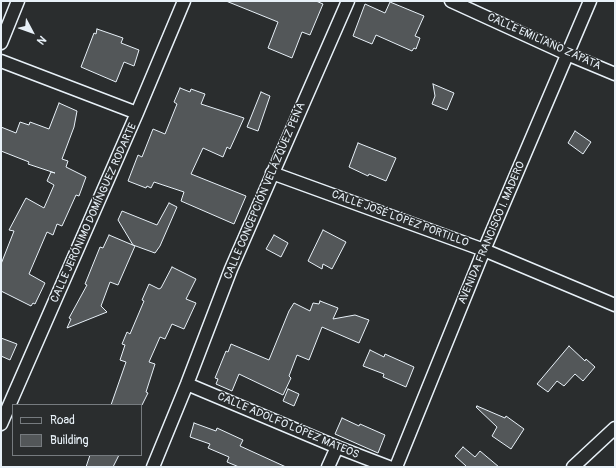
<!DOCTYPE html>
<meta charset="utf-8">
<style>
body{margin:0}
#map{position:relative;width:616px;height:468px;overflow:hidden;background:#2a2d2e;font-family:Pangolin,sans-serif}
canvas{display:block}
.frame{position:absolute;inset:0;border:2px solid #e8f1f8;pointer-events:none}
.legend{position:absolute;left:12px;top:404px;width:130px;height:52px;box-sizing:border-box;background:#2a2d2e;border:1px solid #767b7f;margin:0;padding:5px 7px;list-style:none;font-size:12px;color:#e8f1f8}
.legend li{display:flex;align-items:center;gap:8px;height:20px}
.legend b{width:20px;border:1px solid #767b7f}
.north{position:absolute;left:12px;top:12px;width:40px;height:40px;-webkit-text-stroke:3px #2a2d2e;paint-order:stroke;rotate:131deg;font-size:11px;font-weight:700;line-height:16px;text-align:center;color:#e8f1f8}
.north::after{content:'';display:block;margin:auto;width:14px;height:18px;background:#e8f1f8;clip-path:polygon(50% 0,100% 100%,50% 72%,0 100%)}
</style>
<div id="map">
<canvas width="616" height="468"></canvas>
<div class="frame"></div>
<ul class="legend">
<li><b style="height:5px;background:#2a2d2e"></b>Road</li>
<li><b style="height:11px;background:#535759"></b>Building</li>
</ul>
<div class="north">N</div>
</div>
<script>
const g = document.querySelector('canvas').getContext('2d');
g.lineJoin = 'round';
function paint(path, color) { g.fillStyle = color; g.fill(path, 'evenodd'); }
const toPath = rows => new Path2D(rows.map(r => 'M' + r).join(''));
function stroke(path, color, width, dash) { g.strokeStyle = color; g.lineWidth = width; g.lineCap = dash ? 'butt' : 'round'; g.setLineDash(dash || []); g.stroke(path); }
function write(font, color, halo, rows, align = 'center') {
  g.font = font + ' Pangolin,sans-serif'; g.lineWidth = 3; g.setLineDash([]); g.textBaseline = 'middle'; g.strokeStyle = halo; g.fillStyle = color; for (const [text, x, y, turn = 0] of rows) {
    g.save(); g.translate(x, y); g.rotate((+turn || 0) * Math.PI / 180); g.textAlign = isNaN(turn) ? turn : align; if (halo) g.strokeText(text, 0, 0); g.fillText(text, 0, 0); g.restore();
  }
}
const building = toPath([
 [226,1,316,1,323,4,310,35,302,32,292,58,268,48,278,22,226,1],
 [390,2,424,16,415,36,420,38,416,49,414,48,412,51,376,35,372,44,353,36,365,4,385,13,390,2],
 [97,29,123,38,121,43,139,50,134,66,124,62,116,82,81,67,94,33,96,34,97,29],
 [433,84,454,93,447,110,432,104,435,96,433,84],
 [180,88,190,92,191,89,205,94,201,104,244,118,230,149,227,147,223,157,203,148,191,174,246,196,234,224,181,201,184,192,154,182,151,188,147,186,146,188,128,181,138,155,142,157,153,129,165,134,177,104,174,102,180,88],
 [261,92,270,96,258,131,247,127,261,92],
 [59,103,77,111,74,127,62,159,68,161,66,167,86,177,79,196,76,195,62,226,57,224,53,235,47,232,29,274,45,283,35,304,33,303,31,306,1,291,1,264,14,231,9,230,26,198,44,208,54,185,47,181,51,172,55,173,28,164,29,162,1,151,1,127,16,133,20,122,29,125,30,122,49,129,59,103],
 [575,131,591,142,583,154,568,143,575,131],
 [358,143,396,158,386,181,369,174,368,176,349,167,358,143],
 [169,203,177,207,160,246,155,253,133,245,118,220,122,211,157,225,169,203],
 [323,230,346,242,332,269,323,264,322,269,308,261,323,230],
 [109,235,135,246,118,285,110,282,101,306,107,312,67,328,71,319,69,318,87,285,85,284,100,247,103,248,109,235],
 [274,235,288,243,281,257,266,249,274,235],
 [172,267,196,279,186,299,196,303,184,329,172,324,165,339,160,337,149,362,155,364,146,392,148,393,142,405,111,405,126,362,120,360,125,345,122,344,127,332,130,334,144,301,142,300,149,284,159,289,161,288,172,267],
 [320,301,338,308,333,319,355,315,369,320,359,343,322,327,309,360,297,355,289,376,291,378,283,395,239,374,232,391,216,384,218,379,215,378,226,351,228,352,231,344,269,360,289,311,294,303,310,311,313,303,319,304,320,301],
 [1,338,17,344,10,360,1,356,1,338],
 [569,346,585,361,586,359,595,367,583,381,575,374,564,386,557,381,548,392,537,384,569,346],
 [370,350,384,357,385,354,414,367,406,387,383,377,384,374,363,366,370,350],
 [288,389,299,394,294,406,283,401,288,389],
 [477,406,505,418,506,416,524,429,511,449,492,436,497,427,476,407,477,406],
 [342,418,359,426,360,424,385,435,378,453,335,434,342,418],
 [194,423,216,431,217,428,243,440,240,446,286,467,239,467,227,462,229,457,208,448,210,444,190,437,194,423],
 [463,447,475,457,480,451,499,467,465,467,466,466,455,456,463,447],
 [90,455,119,455,113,467,86,467,90,455]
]);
const street = toPath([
 [451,1,567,54,615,74],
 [1,43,18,1],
 [1,61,137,113],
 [272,173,484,250,615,305],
 [187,384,337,447,389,467],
 [1,424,137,113,184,1],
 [153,467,187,384,231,269,348,1],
 [328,467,337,447],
 [396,467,484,250,590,1],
 [573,467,615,428]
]);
const streetNames = [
 ["CALLE EMILIANO ZAPATA",544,42,24],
 ["CALLE CONCEPCIÓN VELÁZQUEZ PEÑA",265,191,-67],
 ["CALLE JERÓNIMO DOMÍNGUEZ RODARTE",94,213,-66],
 ["CALLE JOSÉ LÓPEZ PORTILLO",400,219,20],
 ["AVENIDA FRANCISCO I. MADERO",492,233,-67],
 ["CALLE ADOLFO LÓPEZ MATEOS",288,426,23]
];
paint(building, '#535759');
stroke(building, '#e8f1f8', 1);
stroke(street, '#e8f1f8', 15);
stroke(street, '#2a2d2e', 12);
write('11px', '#e8f1f8', '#2a2d2e', streetNames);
</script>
